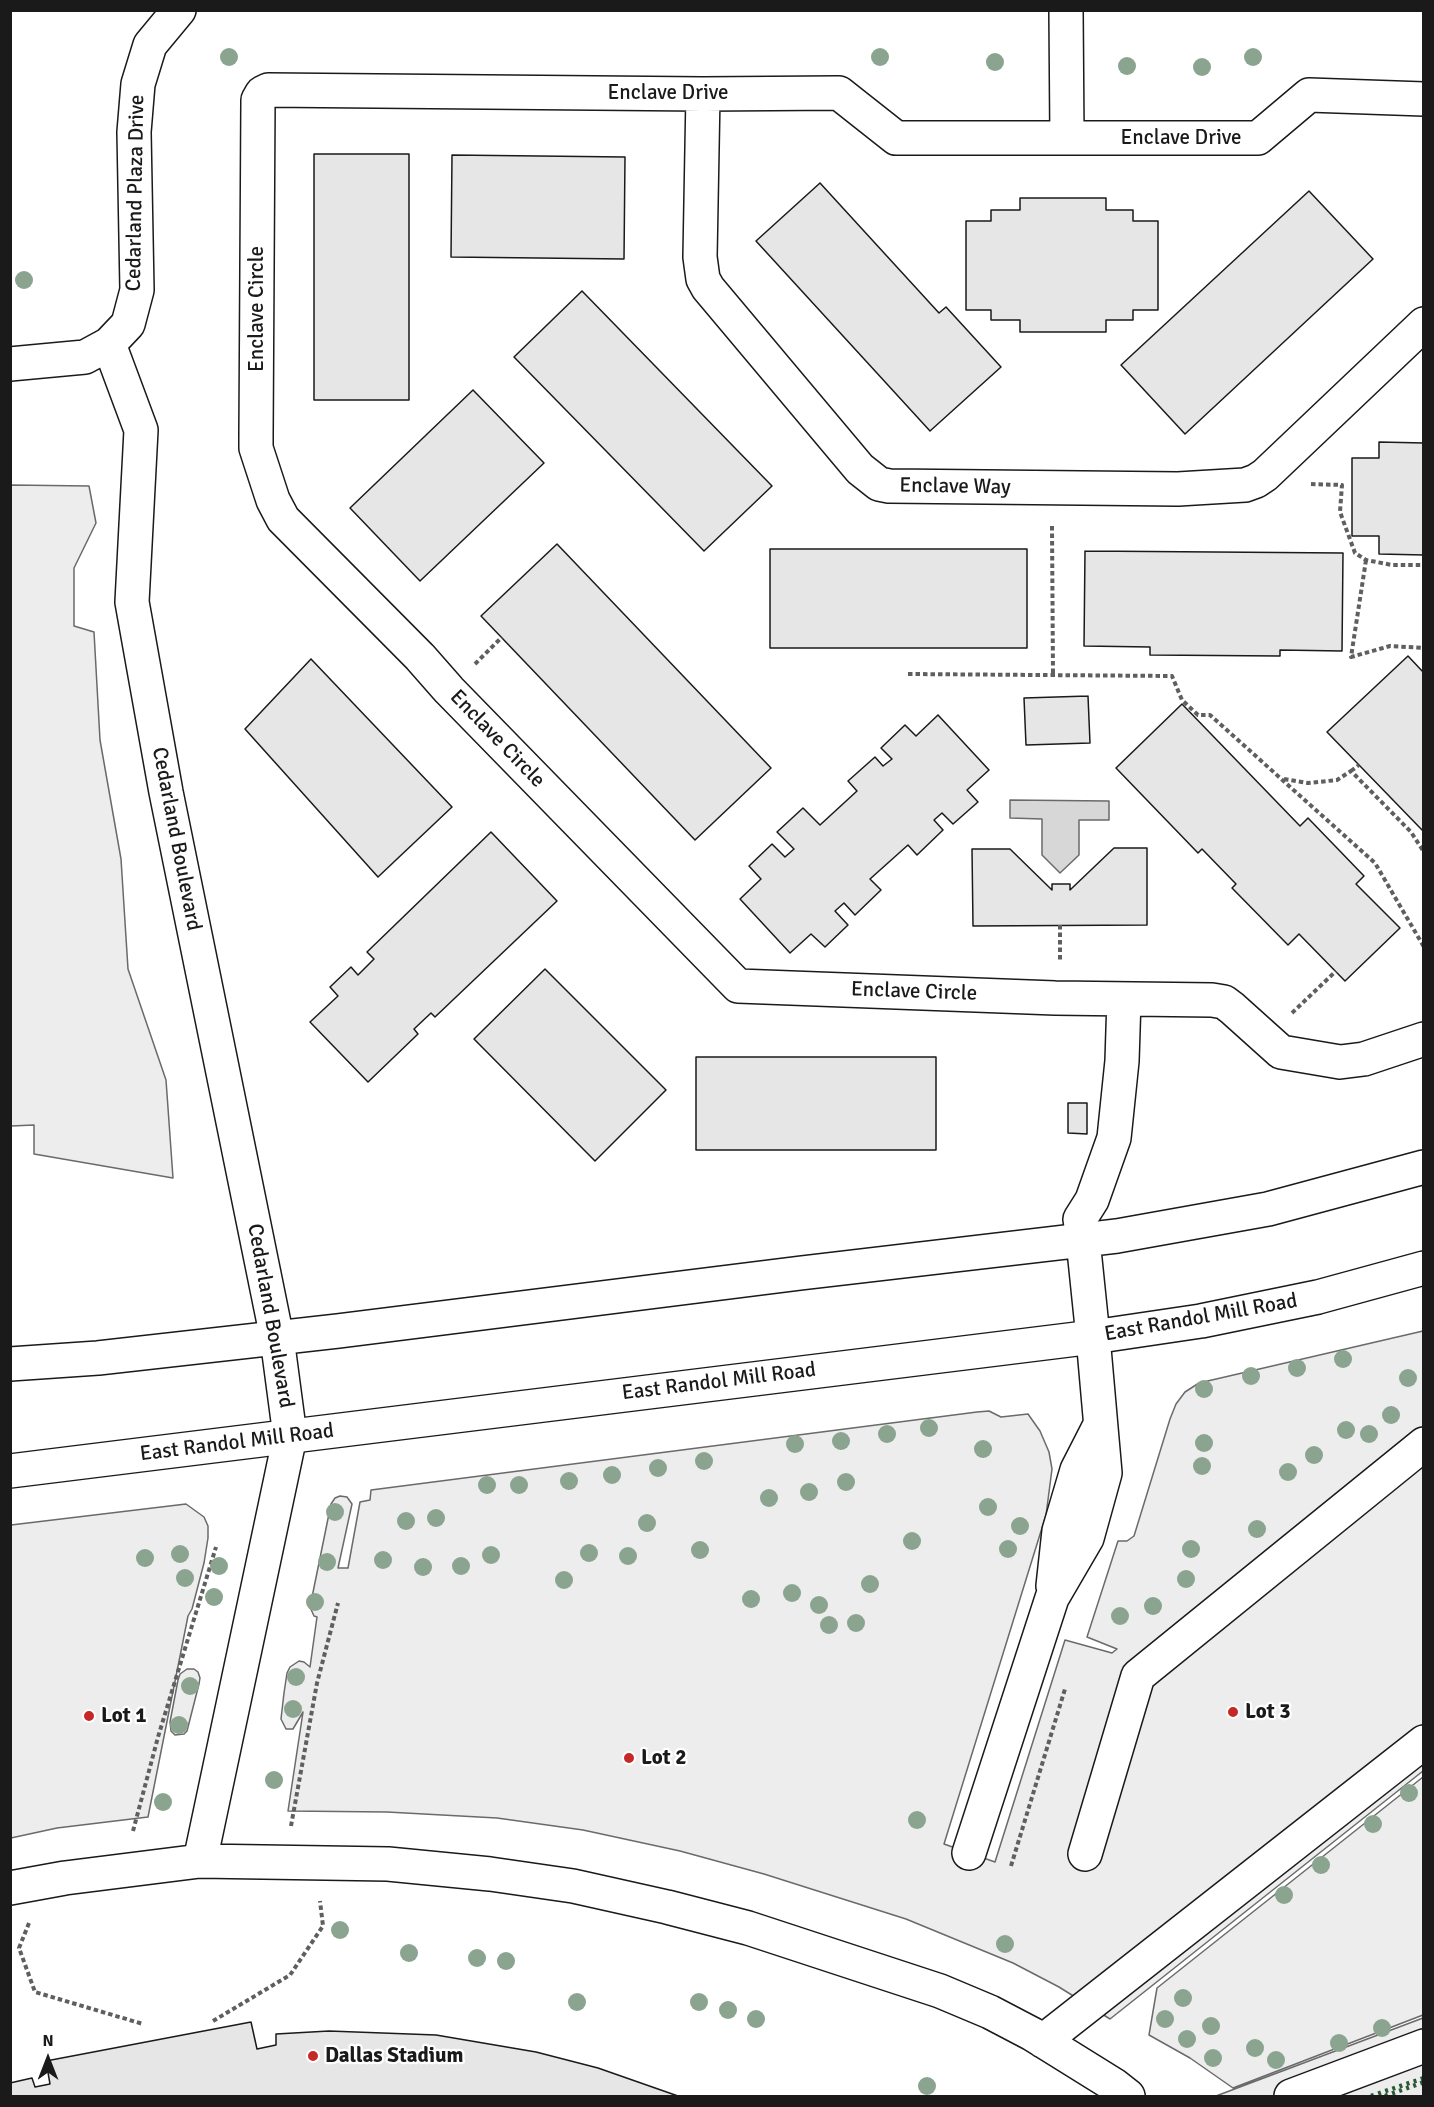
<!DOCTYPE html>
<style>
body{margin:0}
#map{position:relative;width:1434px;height:2107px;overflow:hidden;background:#fff;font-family:Signika,sans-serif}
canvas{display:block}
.frame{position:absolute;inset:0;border:12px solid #1a1a1a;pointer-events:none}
.north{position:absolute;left:18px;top:2029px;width:60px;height:60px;-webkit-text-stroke:4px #fff;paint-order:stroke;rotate:0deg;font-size:16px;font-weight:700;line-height:24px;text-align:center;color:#1a1a1a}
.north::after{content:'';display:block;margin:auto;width:21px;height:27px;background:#1a1a1a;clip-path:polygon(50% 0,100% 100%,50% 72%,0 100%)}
</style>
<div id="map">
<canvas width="1434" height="2107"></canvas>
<div class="frame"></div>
<div class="north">N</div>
</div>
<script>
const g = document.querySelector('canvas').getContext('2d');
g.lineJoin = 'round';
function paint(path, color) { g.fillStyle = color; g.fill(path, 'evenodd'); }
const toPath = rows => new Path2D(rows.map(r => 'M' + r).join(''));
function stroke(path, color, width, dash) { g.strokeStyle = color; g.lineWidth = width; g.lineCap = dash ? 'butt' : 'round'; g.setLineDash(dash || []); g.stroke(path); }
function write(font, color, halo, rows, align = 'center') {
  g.font = font + ' Signika,sans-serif'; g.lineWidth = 4.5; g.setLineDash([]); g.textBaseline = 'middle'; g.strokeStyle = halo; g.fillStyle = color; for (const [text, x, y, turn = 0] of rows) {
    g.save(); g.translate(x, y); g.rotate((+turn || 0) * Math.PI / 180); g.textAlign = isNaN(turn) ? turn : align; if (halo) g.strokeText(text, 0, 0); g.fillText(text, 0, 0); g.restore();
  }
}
const built = toPath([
 [11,485,89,486,96,523,74,568,74,626,94,632,100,740,121,859,128,969,166,1080,173,1178,34,1154,34,1125,11,1126,11,485],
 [1423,1331,1423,1771,1110,2019,1059,1987,1013,1963,906,1919,764,1874,680,1851,583,1830,497,1818,387,1812,288,1811,303,1712,293,1729,286,1729,281,1719,284,1693,287,1673,290,1667,299,1661,304,1662,310,1667,317,1617,314,1616,310,1607,331,1504,335,1498,340,1496,347,1497,352,1504,338,1568,348,1568,360,1502,370,1500,371,1490,977,1412,989,1411,1001,1417,1028,1414,1040,1431,1049,1452,1052,1469,1046,1515,944,1844,995,1862,1065,1640,1112,1653,1117,1649,1087,1637,1118,1541,1127,1541,1134,1536,1170,1419,1176,1404,1185,1392,1199,1383,1423,1331],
 [186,1504,204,1517,208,1526,208,1538,204,1563,192,1609,188,1616,148,1817,57,1828,11,1838,11,1525,186,1504],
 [187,1669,194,1669,198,1672,200,1678,199,1684,187,1731,184,1734,175,1735,171,1731,170,1722,178,1680,180,1674,187,1669],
 [1423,1777,1423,2015,1233,2088,1190,2058,1149,2035,1157,1988,1423,1777],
 [1423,2018,1423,2096,1216,2096,1423,2018]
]);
const water = toPath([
 [1010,800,1109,801,1109,820,1079,820,1079,855,1060,873,1042,855,1042,819,1010,818,1010,800]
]);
const building = toPath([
 [314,154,409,154,409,400,314,400,314,154],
 [452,155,625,157,624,259,451,257,452,155],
 [820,183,939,313,946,307,1001,367,930,431,756,241,820,183],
 [1309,191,1373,259,1185,434,1121,365,1309,191],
 [1020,198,1106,198,1106,210,1133,210,1133,221,1158,221,1158,310,1133,310,1133,320,1106,320,1106,332,1020,332,1020,320,991,320,991,310,966,310,966,221,991,221,991,210,1020,210,1020,198],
 [582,291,772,486,704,551,514,357,582,291],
 [473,390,544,463,420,581,350,508,473,390],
 [1379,442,1424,443,1424,555,1379,554,1379,536,1352,536,1352,458,1379,458,1379,442],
 [557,544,771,768,695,840,481,616,557,544],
 [770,549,1027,549,1027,648,770,648,770,549],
 [1085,551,1343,553,1342,651,1280,650,1280,656,1150,655,1150,647,1084,646,1085,551],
 [1408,656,1424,673,1424,832,1327,732,1408,656],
 [311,659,452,807,378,877,245,729,311,659],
 [1088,696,1090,743,1026,745,1024,698,1088,696],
 [1182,704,1300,826,1308,818,1364,876,1356,884,1400,928,1345,981,1299,934,1288,945,1232,888,1236,884,1202,849,1198,853,1116,768,1182,704],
 [938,715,989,770,967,790,978,802,953,824,942,813,934,820,943,830,917,855,908,845,870,879,881,890,855,915,844,903,835,911,848,925,825,947,811,934,790,953,740,899,761,879,749,866,772,844,785,857,794,849,777,832,803,808,820,825,857,791,848,781,875,757,883,766,892,759,881,748,905,725,916,736,938,715],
 [491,832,557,901,435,1017,431,1013,414,1029,418,1034,368,1082,310,1022,338,996,330,987,351,967,358,975,374,959,367,952,491,832],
 [1114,848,1147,848,1147,925,973,926,972,849,1010,849,1052,890,1052,884,1070,884,1070,890,1114,848],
 [545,969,666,1090,595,1161,474,1039,545,969],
 [696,1057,936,1057,936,1150,696,1150,696,1057],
 [1068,1103,1087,1103,1087,1134,1068,1133,1068,1103],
 [251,2022,257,2049,276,2045,276,2034,329,2031,436,2035,536,2052,598,2068,678,2096,10,2096,10,2083,32,2078,35,2087,50,2084,46,2061,251,2022]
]);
const path = toPath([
 [1311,484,1342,485,1340,512,1355,553,1366,560,1392,565,1424,565],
 [1052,526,1053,675],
 [1366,560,1351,657,1390,646,1424,648],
 [475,664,502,637],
 [908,674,1172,676,1182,700,1198,715,1210,715,1375,863,1424,947],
 [1351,771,1359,765],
 [1284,779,1308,783,1337,780,1351,771,1411,832,1424,852],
 [1060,925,1060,961],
 [1292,1013,1336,971],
 [291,1826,317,1683,338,1603],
 [133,1831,158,1737,216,1547],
 [1011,1866,1065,1689],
 [29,1923,19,1948,35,1992,143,2024],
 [213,2021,290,1975,323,1926,320,1901]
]);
const minor = toPath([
 [1066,10,1067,138],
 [703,94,700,257,703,279,708,288,860,469,879,484,889,486,1178,489,1245,485,1256,481,1265,475,1424,324],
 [1424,99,1309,95,1258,138,896,138,839,93,703,94,268,90,262,93,258,100,256,436,256,448,273,500,283,519,420,657,449,690,738,986,1055,998,1212,1000,1224,1002,1232,1008,1281,1052,1340,1062,1364,1059,1424,1039],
 [109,344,128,324,137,290,134,132,138,84,150,45,179,10],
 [10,364,85,357,109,344,141,430,132,602,166,792,277,1338,290,1436,200,1861],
 [1083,1240,1080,1219,1092,1200,1114,1138,1122,1061,1124,999],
 [1053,1586,1059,1531,1077,1470,1100,1425],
 [969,1853,1052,1598,1087,1538,1105,1473,1093,1337],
 [1085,1854,1138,1676,1424,1444],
 [10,1888,65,1878,200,1861,388,1864,490,1874,573,1886,667,1907,748,1928,940,1991,990,2012,1032,2034,1114,2085,1128,2096],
 [1043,2041,1424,1742],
 [1291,2096,1424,2046]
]);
const major = toPath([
 [1083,1240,1093,1337],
 [10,1364,98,1358,338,1331,801,1273,1117,1236,1268,1209,1424,1167],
 [10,1471,1093,1337,1201,1321,1318,1297,1424,1268]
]);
const hedge = toPath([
 [1371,2096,1424,2078],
 [1385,2096,1424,2082]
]);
const trees = [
 [229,57],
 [880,57],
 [1253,57],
 [995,62],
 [1127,66],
 [1202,67],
 [24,280],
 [1343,1359],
 [1297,1368],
 [1251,1376],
 [1408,1378],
 [1204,1389],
 [1391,1415],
 [929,1428],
 [1346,1430],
 [887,1434],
 [1369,1434],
 [841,1441],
 [1204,1443],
 [795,1444],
 [983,1449],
 [1314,1455],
 [704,1461],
 [1202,1466],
 [658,1468],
 [1288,1472],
 [612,1475],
 [569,1481],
 [846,1482],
 [487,1485],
 [519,1485],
 [809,1492],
 [769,1498],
 [988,1507],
 [335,1512],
 [436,1518],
 [406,1521],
 [647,1523],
 [1020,1526],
 [1257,1529],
 [912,1541],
 [1008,1549],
 [1191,1549],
 [700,1550],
 [589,1553],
 [180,1554],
 [491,1555],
 [628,1556],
 [145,1558],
 [383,1560],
 [327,1562],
 [219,1566],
 [461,1566],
 [423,1567],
 [185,1578],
 [1186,1579],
 [564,1580],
 [870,1584],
 [792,1593],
 [214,1597],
 [751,1599],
 [315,1602],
 [819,1605],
 [1153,1606],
 [1120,1616],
 [856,1623],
 [829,1625],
 [296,1677],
 [190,1686],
 [293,1709],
 [179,1725],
 [274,1780],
 [1409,1793],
 [163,1802],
 [917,1820],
 [1373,1824],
 [1321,1865],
 [1284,1895],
 [340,1930],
 [1005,1944],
 [409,1953],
 [477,1958],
 [506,1961],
 [1183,1998],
 [577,2002],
 [699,2002],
 [728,2010],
 [756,2019],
 [1165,2019],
 [1211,2026],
 [1382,2028],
 [1187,2039],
 [1339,2043],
 [1255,2048],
 [1213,2058],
 [1276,2060],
 [927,2086]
];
const markers = [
 [1233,1712,6,"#c62828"],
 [89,1716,6,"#c62828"],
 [629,1758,6,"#c62828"],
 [313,2056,6,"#c62828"]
];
const streetNames = [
 ["Enclave Drive",668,93],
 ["Enclave Drive",1181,138],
 ["Cedarland Plaza Drive",136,193,-89],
 ["Enclave Circle",257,309,-90],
 ["Enclave Way",955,487,1],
 ["Enclave Circle",497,739,46],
 ["Cedarland Boulevard",176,839,79],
 ["Enclave Circle",914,992,2],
 ["Cedarland Boulevard",270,1316,80],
 ["East Randol Mill Road",1201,1318,-10],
 ["East Randol Mill Road",719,1382,-7],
 ["East Randol Mill Road",237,1443,-7]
];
const poiNames = [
 ["Lot 3",1245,1712],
 ["Lot 1",101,1716],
 ["Lot 2",641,1758],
 ["Dallas Stadium",325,2056]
];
paint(built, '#ededed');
stroke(built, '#6a6a6a', 1.5);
paint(water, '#d7d7d7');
stroke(water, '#6a6a6a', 1.5);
paint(building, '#e6e6e6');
stroke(building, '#1a1a1a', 1.5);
stroke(minor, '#1a1a1a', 36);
stroke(major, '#1a1a1a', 36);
stroke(path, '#5f5f5f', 4, [4.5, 3]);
stroke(minor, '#fff', 33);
stroke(major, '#fff', 33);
stroke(hedge, '#2b5a34', 4.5, [3, 4.5]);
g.fillStyle = '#8aa48f';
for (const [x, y] of trees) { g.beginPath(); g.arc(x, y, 9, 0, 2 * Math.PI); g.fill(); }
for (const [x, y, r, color] of markers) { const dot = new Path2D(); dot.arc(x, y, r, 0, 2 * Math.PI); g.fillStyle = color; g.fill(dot); stroke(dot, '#fff', 2); }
write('21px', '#1a1a1a', '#fff', streetNames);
write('bold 21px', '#1a1a1a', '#fff', poiNames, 'left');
</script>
